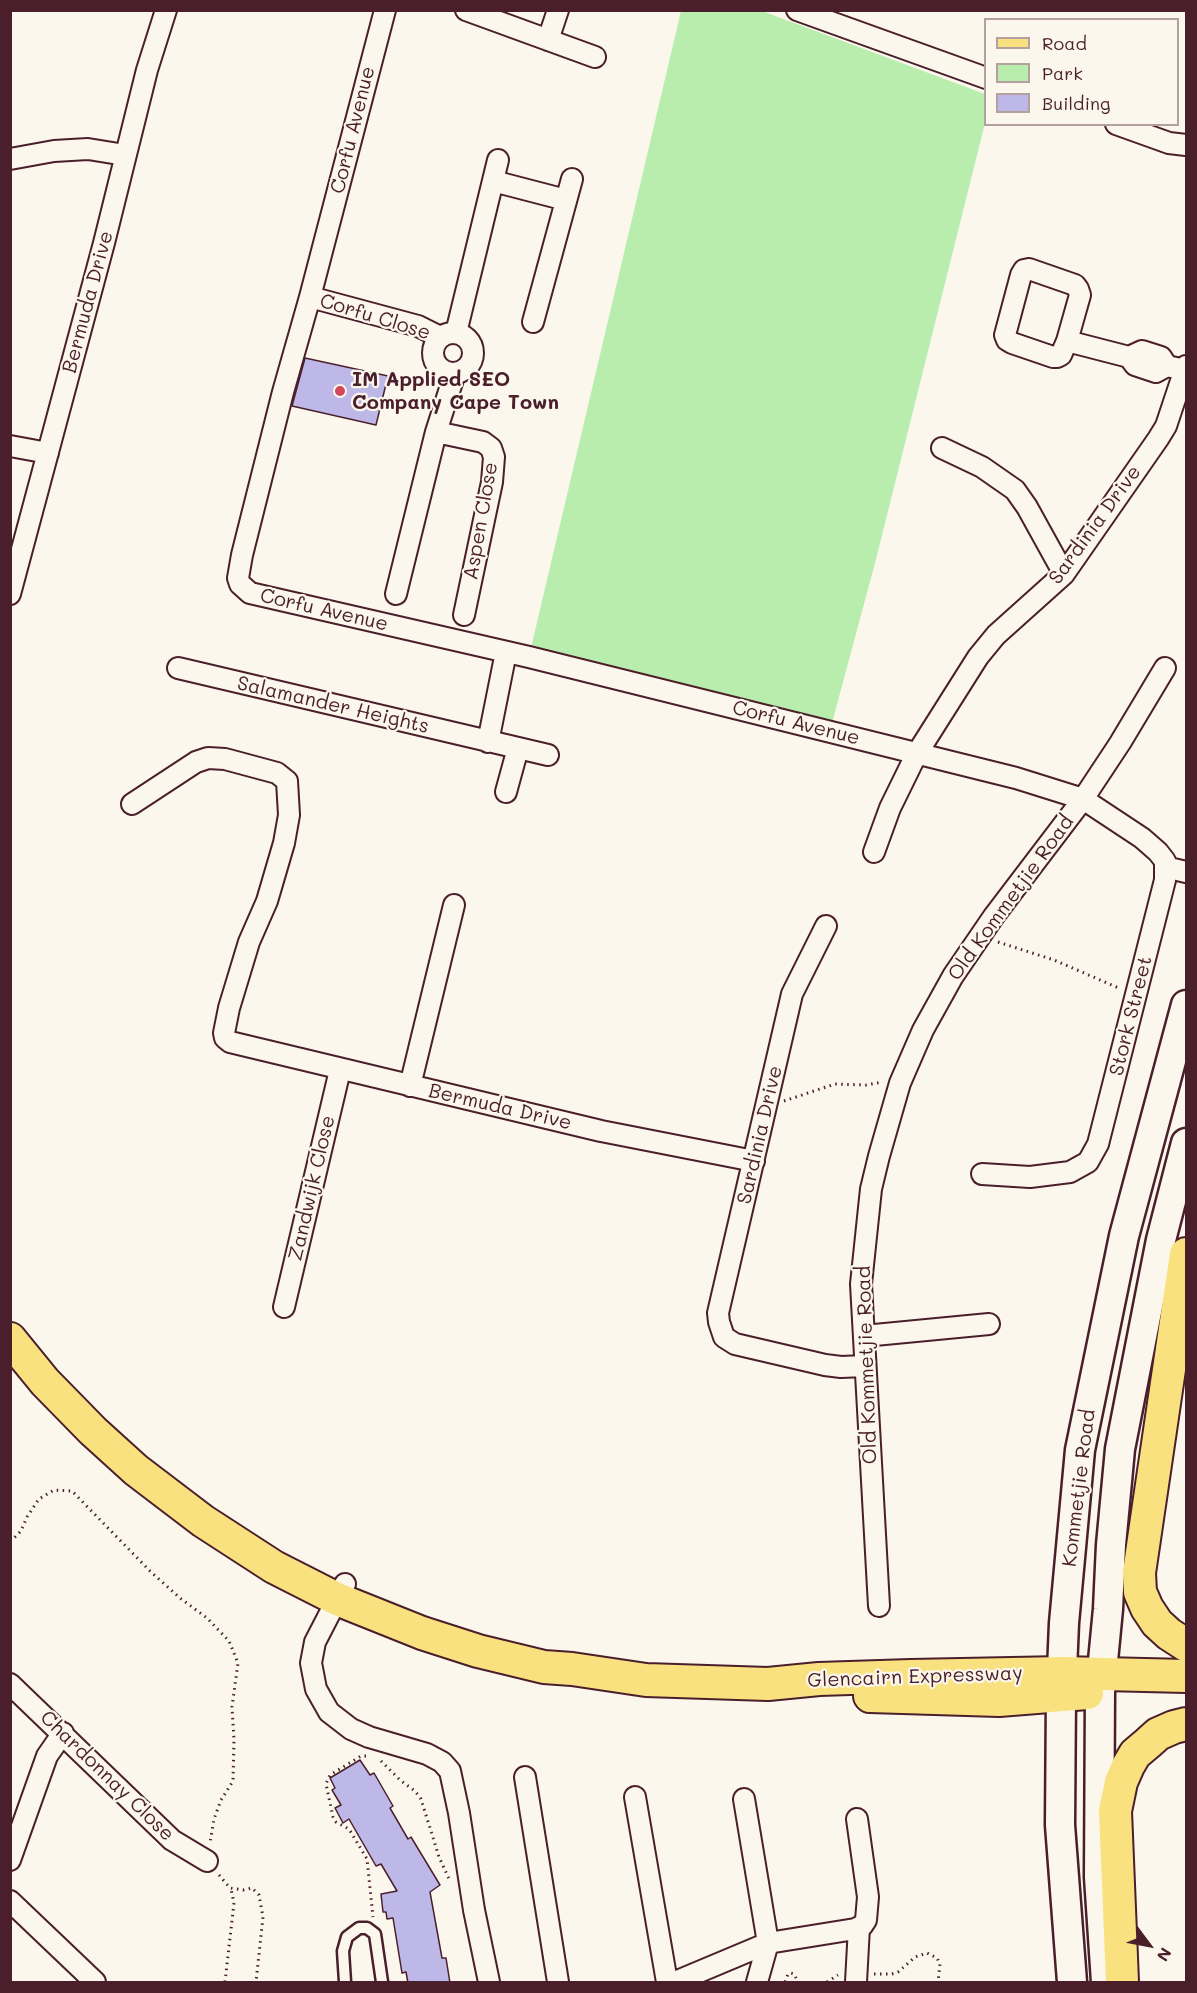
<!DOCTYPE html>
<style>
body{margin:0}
#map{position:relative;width:1197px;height:1993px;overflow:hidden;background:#fbf7ec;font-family:Mali,sans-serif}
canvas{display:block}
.frame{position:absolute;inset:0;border:12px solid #4a1f2b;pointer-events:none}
.legend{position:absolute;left:984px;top:18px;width:195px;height:108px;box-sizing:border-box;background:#fbf7ec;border:2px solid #b4a19f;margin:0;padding:8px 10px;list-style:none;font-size:18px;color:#4a1f2b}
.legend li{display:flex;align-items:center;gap:12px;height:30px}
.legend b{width:30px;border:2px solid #b4a19f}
.north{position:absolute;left:1119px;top:1915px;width:60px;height:60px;-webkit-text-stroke:4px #fbf7ec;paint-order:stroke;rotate:122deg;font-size:16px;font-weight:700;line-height:24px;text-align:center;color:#4a1f2b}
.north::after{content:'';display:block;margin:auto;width:21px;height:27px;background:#4a1f2b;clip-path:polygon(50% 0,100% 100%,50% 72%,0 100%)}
</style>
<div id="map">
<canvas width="1197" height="1993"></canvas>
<div class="frame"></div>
<ul class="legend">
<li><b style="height:8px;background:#fae180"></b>Road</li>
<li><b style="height:16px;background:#b9edae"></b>Park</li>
<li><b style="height:16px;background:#beb8e9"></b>Building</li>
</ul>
<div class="north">N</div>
</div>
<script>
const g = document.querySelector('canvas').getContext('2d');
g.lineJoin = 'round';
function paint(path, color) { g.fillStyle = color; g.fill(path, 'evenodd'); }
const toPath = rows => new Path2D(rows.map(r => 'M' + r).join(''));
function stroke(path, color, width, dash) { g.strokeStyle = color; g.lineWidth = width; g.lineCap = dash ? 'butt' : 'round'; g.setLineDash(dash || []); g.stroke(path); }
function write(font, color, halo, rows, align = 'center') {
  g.font = font + ' Mali,sans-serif'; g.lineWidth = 4.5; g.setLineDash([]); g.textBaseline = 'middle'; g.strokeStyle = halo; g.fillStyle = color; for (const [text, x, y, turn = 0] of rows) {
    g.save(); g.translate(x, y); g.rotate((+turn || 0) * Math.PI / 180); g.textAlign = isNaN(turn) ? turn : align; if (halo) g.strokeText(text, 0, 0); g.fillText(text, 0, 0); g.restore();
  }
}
const green = toPath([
 [681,11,762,11,985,94,985,123,875,563,832,723,530,652]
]);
const building = toPath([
 [305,358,388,376,376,425,292,406,305,358],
 [360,1760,370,1775,374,1773,393,1806,390,1808,408,1839,411,1837,440,1885,430,1892,442,1958,446,1958,450,1983,408,1983,406,1972,402,1973,393,1918,387,1919,386,1912,383,1912,381,1894,397,1891,381,1864,376,1866,349,1819,343,1823,335,1808,341,1805,332,1790,335,1788,330,1778,360,1760]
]);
const path = toPath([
 [998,942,1054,960,1121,989],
 [784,1101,835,1084,866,1085,883,1082],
 [10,1539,12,1540,21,1531,27,1517,39,1499,54,1490,72,1491,150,1571,180,1598,207,1618,229,1641,238,1663,232,1707,234,1740,233,1781,221,1800,214,1819,210,1843],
 [366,1756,361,1756,330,1775,326,1784,333,1817,336,1822,349,1829,367,1859,373,1917],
 [381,1761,400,1780,415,1791,421,1799,439,1857,450,1881],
 [219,1875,230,1888,243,1890,252,1888,259,1895,263,1917,256,1982],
 [874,1974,892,1974,898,1972,915,1957,927,1953,937,1958,940,1964,938,1982],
 [225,1982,234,1903,231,1889],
 [785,1982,788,1974,791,1973,794,1974,798,1982],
 [827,1982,838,1975]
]);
const service = toPath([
 [345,1982,343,1951,347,1937,359,1928,367,1928,375,1934,382,1982]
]);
const minor = toPath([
 [385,10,310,297,283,392,242,555,238,578,240,584,250,593,529,657,1016,778,1083,799,1142,838,1158,852,1165,861,1165,880,1098,1144,1088,1162,1070,1172,1030,1177,982,1174],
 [466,10,595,57],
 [797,10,986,78],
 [548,40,558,10],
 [1116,124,1169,143,1186,145],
 [10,159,54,151,88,149,125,155],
 [493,181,566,200],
 [1029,269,1075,285,1078,289,1080,295,1067,341,1061,355,1057,357,1053,357,1012,343,1007,340,1005,335,1021,275,1024,270,1029,269],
 [310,297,418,326,440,337],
 [533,322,572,179],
 '433 353a20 20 0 1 1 40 0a20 20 0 1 1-40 0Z',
 [456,333,498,160],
 [1067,341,1129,357,1135,365,1156,372,1167,366,1185,370],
 [1129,357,1142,351,1161,357,1167,366],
 [436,432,483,442,491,448,494,457,492,482,464,615],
 [10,446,48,453],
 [942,448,982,467,1015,490,1027,507,1064,574],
 [10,594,104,243,147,70,166,10],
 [396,594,436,432,455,373],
 [178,668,548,755],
 [488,742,506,652],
 [506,792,518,748],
 [132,804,196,762,208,758,225,759,277,773,287,781,289,815,284,843,267,901,249,942,229,1008,224,1033,225,1038,230,1042,601,1131,754,1161],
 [874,852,890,808,916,755,978,657,996,635,1064,574,1158,439,1166,426,1186,366],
 [1165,867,1186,872],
 [826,926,792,994,718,1313,719,1322,724,1337,735,1344,825,1365,841,1367,865,1366],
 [410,1086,454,905],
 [284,1307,340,1070],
 [864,1336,989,1324],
 [345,1584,315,1642,311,1663,316,1689,329,1712,351,1729,369,1737,427,1754,442,1762,450,1771,459,1813,474,1910,489,1982],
 [879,1606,861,1284,871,1189,879,1156,900,1083,923,1030,953,976,994,916,1083,799,1120,743,1165,668],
 [10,1684,172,1840,207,1861],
 [525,1777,558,1982],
 [635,1797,667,1982],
 [744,1799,768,1943,757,1982],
 [10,1860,47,1756,63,1733],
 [10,1901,95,1982],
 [675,1982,768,1943,855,1929,862,1926,866,1920,868,1897,857,1819],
 [856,1982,859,1927]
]);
const secondary = toPath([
 [1072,1982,1060,1825,1061,1694,1064,1623,1080,1450,1124,1236,1186,1005],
 [1106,1982,1099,1877,1100,1692,1108,1609,1111,1545,1120,1449,1161,1240,1186,1143]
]);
const primary = toPath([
 [1186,1254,1139,1573,1140,1592,1147,1608,1157,1623,1169,1634,1186,1645],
 [10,1339,45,1382,93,1431,136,1470,203,1521,274,1567,337,1599,422,1633,478,1651,544,1667,572,1669,646,1680,768,1684,819,1679,911,1676,1062,1673,1186,1676],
 [870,1696,999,1700,1087,1693],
 [1122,1982,1115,1811,1121,1782,1128,1766,1135,1754,1148,1743,1158,1734,1174,1727,1186,1724]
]);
const markers = [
 [340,391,6,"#d1495b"]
];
const streetNames = [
 ["Corfu Avenue",353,130,-76],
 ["Bermuda Drive",88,302,-75],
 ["Corfu Close",375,317,17],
 ["Aspen Close",481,521,-80],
 ["Sardinia Drive",1095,525,-54],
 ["Corfu Avenue",324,610,13],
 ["Salamander Heights",333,705,13],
 ["Corfu Avenue",796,723,14],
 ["Old Kommetjie Road",1011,898,-54],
 ["Stork Street",1131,1016,-76],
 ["Bermuda Drive",500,1107,13],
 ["Sardinia Drive",760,1135,-77],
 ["Zandwijk Close",312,1188,-77],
 ["Old Kommetjie Road",867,1365,-92],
 ["Kommetjie Road",1079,1488,-83],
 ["Glencairn Expressway",915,1677,-2],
 ["Chardonnay Close",107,1776,44]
];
const poiNames = [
 ["IM Applied SEO",352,380],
 ["Company Cape Town",352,403]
];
paint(green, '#b9edae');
paint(building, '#beb8e9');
stroke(building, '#4a1f2b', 1.5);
stroke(service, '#4a1f2b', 15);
stroke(minor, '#4a1f2b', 24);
stroke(secondary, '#4a1f2b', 33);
stroke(primary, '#4a1f2b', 36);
stroke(path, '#4a1f2b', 3, [1.5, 4.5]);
stroke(service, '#fbf7ec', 10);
stroke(minor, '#fbf7ec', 20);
stroke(secondary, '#fbf7ec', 28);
stroke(primary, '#fae180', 32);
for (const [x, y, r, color] of markers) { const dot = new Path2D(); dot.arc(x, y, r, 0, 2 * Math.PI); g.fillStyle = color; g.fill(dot); stroke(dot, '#fbf7ec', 2); }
write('20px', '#4a1f2b', '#fbf7ec', streetNames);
write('bold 20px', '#4a1f2b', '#fbf7ec', poiNames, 'left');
</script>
